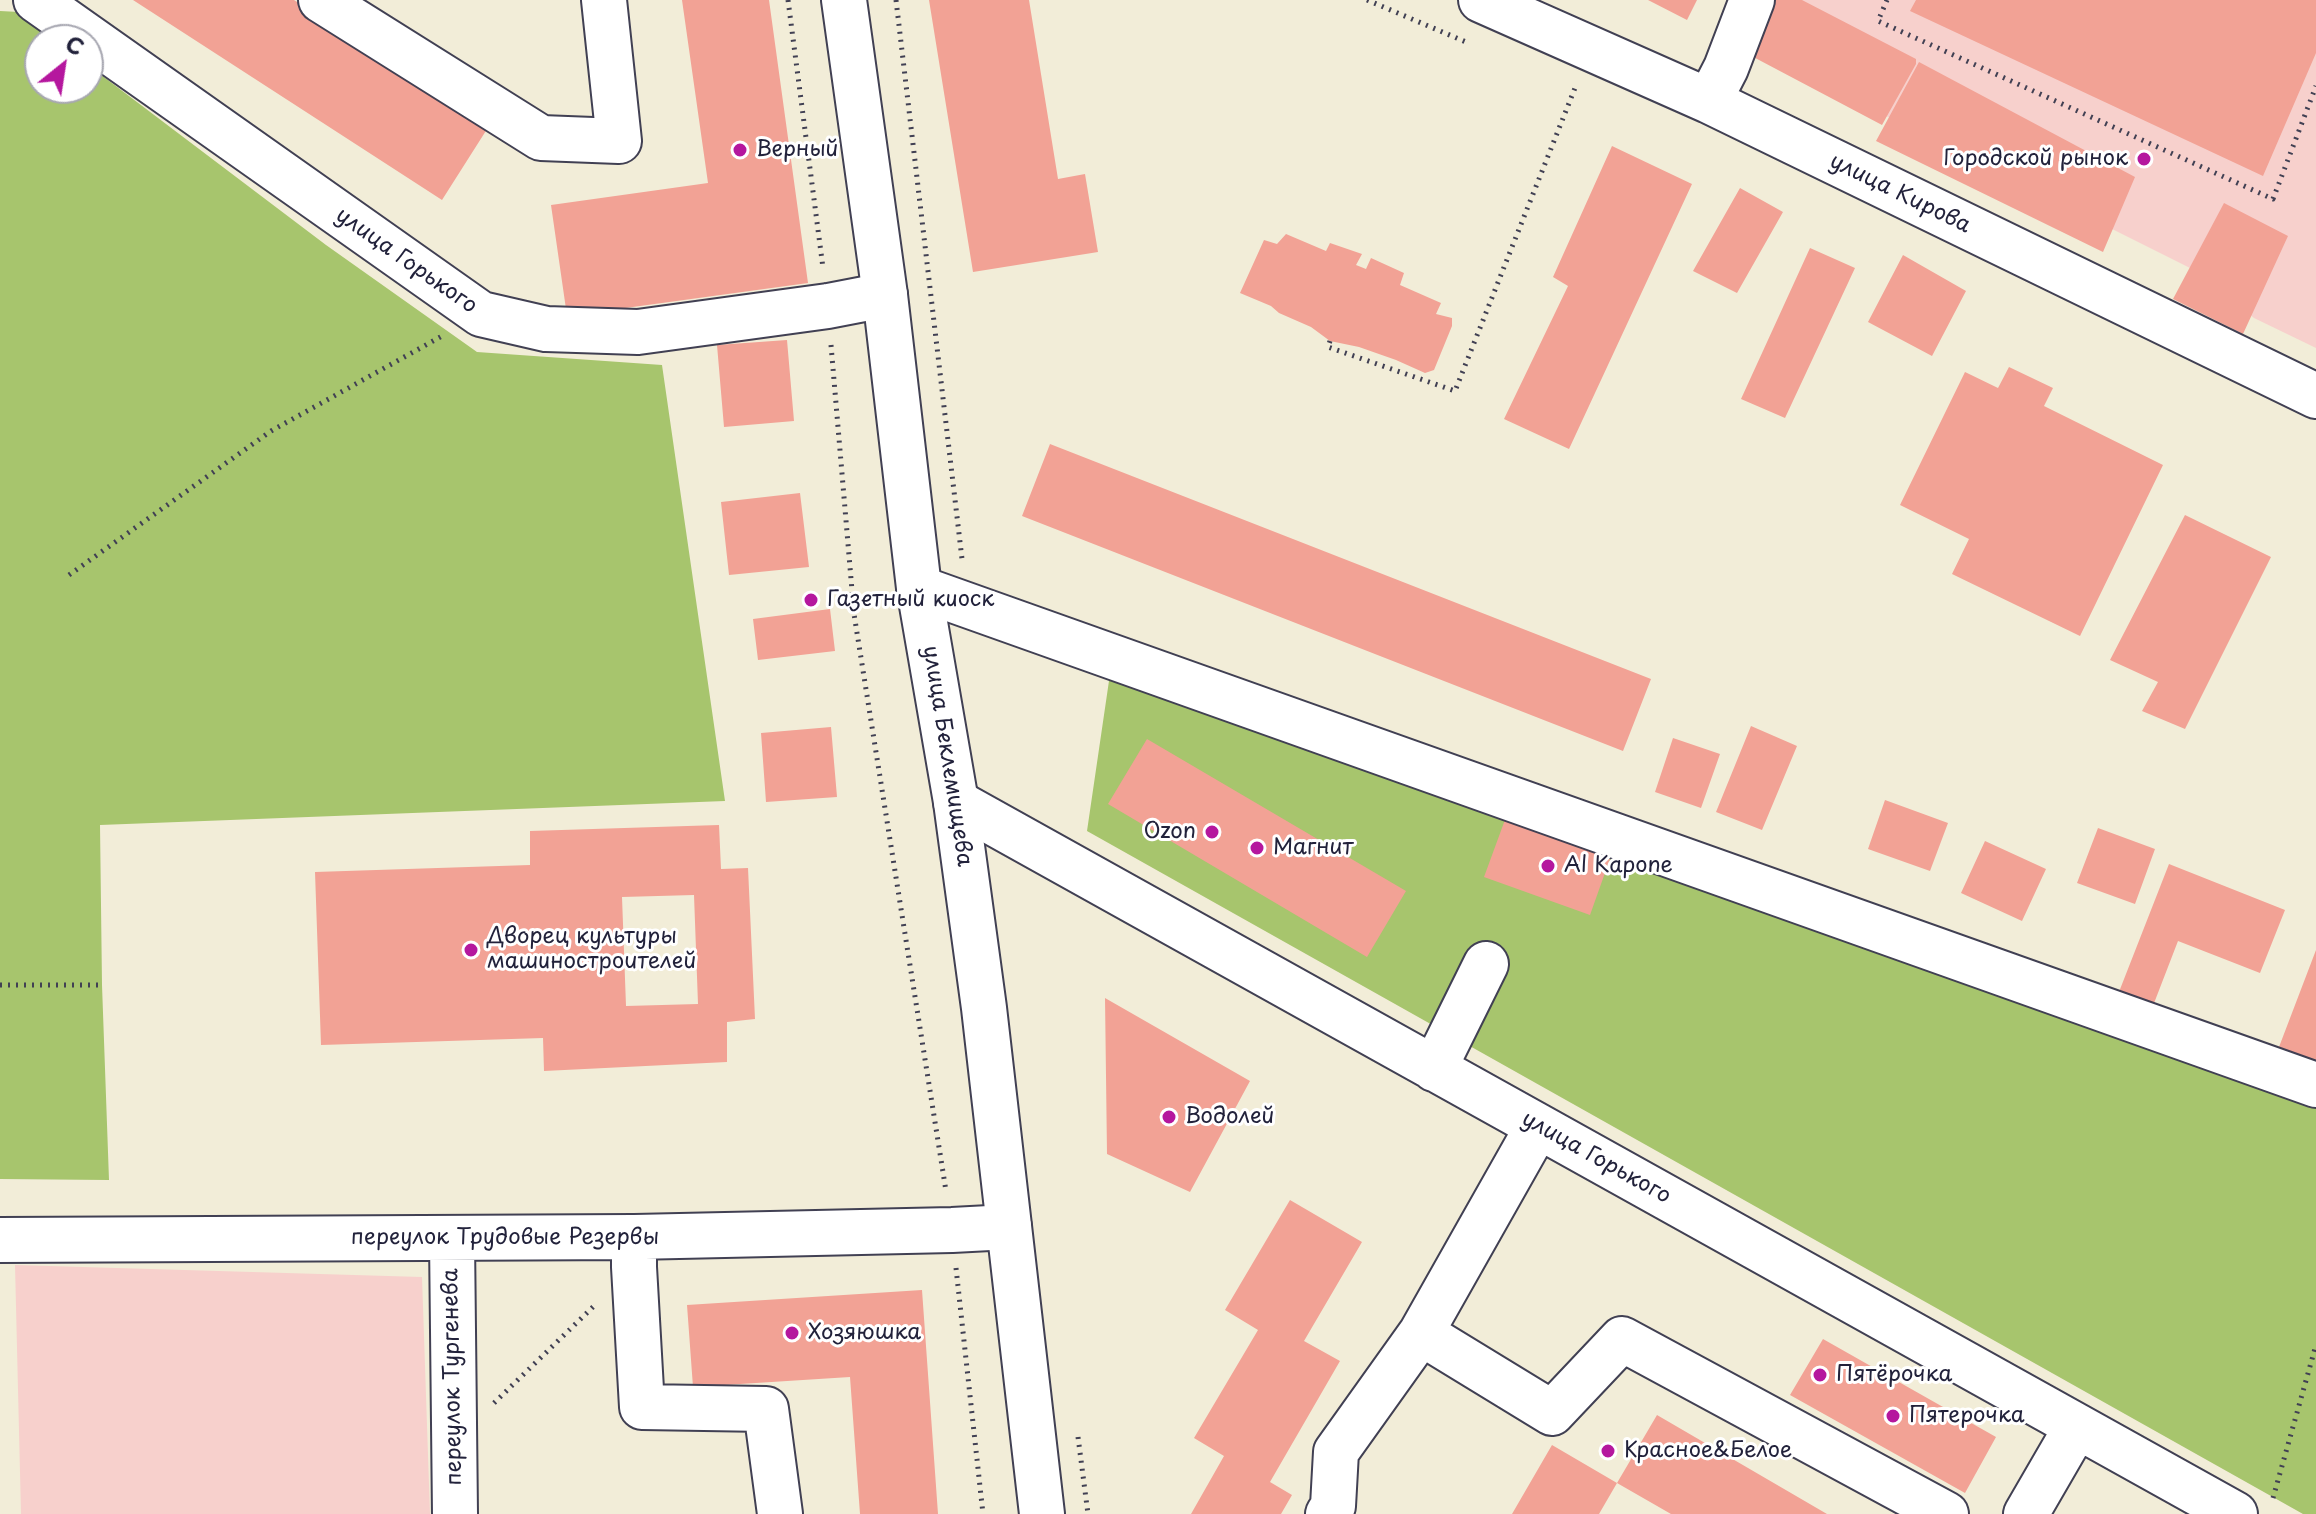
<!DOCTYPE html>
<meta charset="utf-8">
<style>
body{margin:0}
#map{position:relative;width:2316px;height:1514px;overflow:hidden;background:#f2edd8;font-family:"Playpen Sans",sans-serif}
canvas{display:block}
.north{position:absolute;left:24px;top:24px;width:80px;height:80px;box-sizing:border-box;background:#fff;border:2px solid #a7a7b1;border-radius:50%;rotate:30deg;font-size:22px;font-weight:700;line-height:32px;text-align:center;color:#22223b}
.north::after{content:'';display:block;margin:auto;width:28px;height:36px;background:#b5179e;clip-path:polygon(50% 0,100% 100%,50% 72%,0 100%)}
</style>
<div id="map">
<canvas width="2316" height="1514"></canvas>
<div class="north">С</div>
</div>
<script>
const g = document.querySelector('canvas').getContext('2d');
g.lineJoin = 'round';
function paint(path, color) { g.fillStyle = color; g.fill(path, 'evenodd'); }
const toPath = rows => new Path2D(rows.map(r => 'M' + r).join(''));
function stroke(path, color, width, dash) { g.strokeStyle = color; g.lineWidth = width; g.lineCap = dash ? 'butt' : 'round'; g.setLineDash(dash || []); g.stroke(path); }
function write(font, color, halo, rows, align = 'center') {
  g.font = font + ' "Playpen Sans",sans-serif'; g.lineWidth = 6; g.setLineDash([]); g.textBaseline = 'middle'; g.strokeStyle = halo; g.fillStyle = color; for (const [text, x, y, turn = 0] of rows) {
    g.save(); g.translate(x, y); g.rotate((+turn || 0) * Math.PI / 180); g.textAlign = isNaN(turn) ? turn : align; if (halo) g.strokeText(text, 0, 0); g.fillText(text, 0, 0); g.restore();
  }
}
const built = toPath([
 [1773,0,2316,0,2316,348,2254,318,2192,269,1752,49],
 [15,1265,422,1277,430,1514,21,1514]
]);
const green = toPath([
 [0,11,19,12,55,40,40,40,40,88,88,88,88,65,326,245,477,352,662,365,725,801,100,825,102,985,109,1180,0,1179],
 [1110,674,2316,1103,2316,1514,2303,1514,1087,831]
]);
const building = toPath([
 [133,0,294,0,489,126,442,200],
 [682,0,769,0,808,283,567,316,551,205,708,183],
 [929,0,1029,0,1058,179,1085,174,1098,252,973,272],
 [1648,0,1697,0,1687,20],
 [1764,0,1802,0,1916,59,1916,64,1882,125,1742,51],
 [1916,0,2316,0,2316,53,2263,176,1910,11],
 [1919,62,2135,177,2103,252,1876,141],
 [1612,146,1692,184,1569,449,1504,419,1568,286,1553,277],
 [1740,188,1783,212,1737,293,1693,271],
 [2224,203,2288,236,2243,334,2173,299],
 [1286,234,1326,251,1330,243,1362,254,1356,265,1366,269,1371,258,1404,273,1400,285,1441,303,1436,314,1452,318,1452,326,1434,370,1425,373,1396,360,1359,347,1330,341,1311,327,1279,313,1271,306,1240,293,1264,240,1277,244],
 [1810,248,1855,268,1785,418,1741,399],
 [1903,255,1966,291,1932,356,1868,322],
 [787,340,794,421,724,427,717,345],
 [2009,367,2053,388,2044,406,2163,465,2080,636,1952,574,1969,539,1900,505,1965,372,1998,388],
 [1050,444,1651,679,1623,751,1022,516],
 [800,493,809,567,729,575,721,502],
 [2185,515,2271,557,2185,729,2142,711,2158,682,2110,660],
 [830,609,835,651,758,660,753,619],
 [1751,726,1797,746,1762,830,1716,812],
 [831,727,837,797,766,802,761,733],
 [1673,738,1720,754,1701,808,1655,792],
 [1147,739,1406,891,1367,957,1108,804],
 [1885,800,1948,823,1930,871,1868,849],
 [1506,817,1611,856,1590,915,1484,877],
 [719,825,721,869,748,868,755,1019,727,1022,727,1062,544,1071,543,1038,321,1045,315,872,530,865,530,831],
 [694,895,698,1004,626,1006,622,897],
 [2098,828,2155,849,2135,904,2077,883],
 [1985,841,2046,869,2022,921,1961,893],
 [2169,864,2285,910,2260,973,2178,941,2151,1011,2117,997],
 [2316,950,2316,1061,2279,1047],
 [1105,998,1250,1081,1190,1192,1107,1154],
 [1290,1200,1362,1242,1304,1341,1340,1361,1270,1482,1292,1495,1281,1514,1191,1514,1224,1456,1194,1438,1258,1330,1225,1310],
 [922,1290,938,1514,860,1514,850,1377,693,1387,687,1305],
 [1823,1339,1996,1437,1965,1493,1790,1395],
 [1657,1415,1827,1514,1671,1514,1617,1483],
 [1552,1445,1617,1483,1599,1514,1512,1514]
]);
const path = toPath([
 [788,0,823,268],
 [896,0,962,559],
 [1367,0,1466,42],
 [1887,0,1878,21,2273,199,2316,86],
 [1330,341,1328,347,1455,391,1575,88],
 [831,345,854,614,946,1191],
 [69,575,271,431,442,336],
 [0,985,102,985],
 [956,1268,983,1514],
 [494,1403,596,1304],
 [1078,1437,1088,1514],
 [2273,1498,2316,1345]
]);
const minor = toPath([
 [36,0,481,314,546,329,638,332,828,306,885,295],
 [321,0,541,138,619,141,604,0],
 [1481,0,1709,101,2316,396],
 [1709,101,1726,68,1752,0],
 [919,588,2316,1085],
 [956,802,2235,1514],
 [1434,1069,1486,964],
 [634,1237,634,1267,642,1407,766,1409,780,1514],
 [452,1239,455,1514],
 [0,1240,634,1237,952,1230,1009,1227],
 [1421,1333,1552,1413,1622,1339,1946,1514],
 [1328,1514,1333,1506,1336,1452,1421,1333,1538,1126],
 [2026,1514,2077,1426]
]);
const major = toPath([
 [844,0,885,295,919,588,956,802,984,1008,1042,1514]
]);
const markers = [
 [740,150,8,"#b5179e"],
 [2144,159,8,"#b5179e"],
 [811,600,8,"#b5179e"],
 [1212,832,8,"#b5179e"],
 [1257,848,8,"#b5179e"],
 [1548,866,8,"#b5179e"],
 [471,950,8,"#b5179e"],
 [1169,1117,8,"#b5179e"],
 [792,1333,8,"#b5179e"],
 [1820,1375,8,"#b5179e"],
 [1893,1416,8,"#b5179e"],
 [1608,1451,8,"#b5179e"]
];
const poiNames = [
 ["Верный",756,150],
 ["Городской рынок",2128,159,"right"],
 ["Газетный киоск",827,600],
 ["Ozon",1196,832,"right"],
 ["Магнит",1273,848],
 ["Al Kapone",1564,866],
 ["Дворец культуры",487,937],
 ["машиностроителей",487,962],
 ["Водолей",1185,1117],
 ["Хозяюшка",808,1333],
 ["Пятёрочка",1836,1375],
 ["Пятерочка",1909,1416],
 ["Красное&Белое",1624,1451]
];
const streetNames = [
 ["улица Кирова",1900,194,26],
 ["улица Горького",406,261,35],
 ["улица Беклемищева",947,756,81],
 ["улица Горького",1596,1158,29],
 ["переулок Трудовые Резервы",505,1238],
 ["переулок Тургенева",453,1377,-91]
];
paint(built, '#f7d0cc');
paint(green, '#a7c56d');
paint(building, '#f2a295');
stroke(minor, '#414053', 48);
stroke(major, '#414053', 48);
stroke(path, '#414053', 5, [2, 6]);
stroke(minor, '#fff', 44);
stroke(major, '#fff', 44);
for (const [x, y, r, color] of markers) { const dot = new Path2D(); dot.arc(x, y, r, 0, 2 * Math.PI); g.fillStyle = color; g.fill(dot); stroke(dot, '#fff', 3); }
write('22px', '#22223b', '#fff', poiNames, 'left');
write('22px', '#22223b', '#fff', streetNames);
</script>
